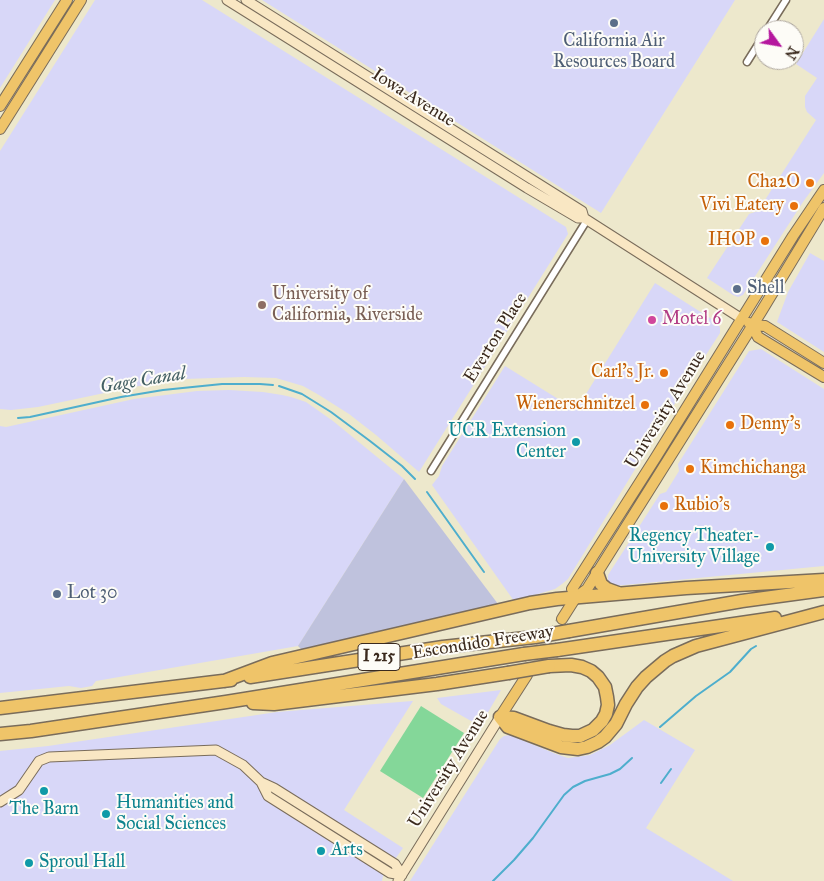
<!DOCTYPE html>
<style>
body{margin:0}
#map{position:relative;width:824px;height:881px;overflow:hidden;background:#ede8cc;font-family:"IM FELL Great Primer",serif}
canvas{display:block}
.north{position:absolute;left:754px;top:20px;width:50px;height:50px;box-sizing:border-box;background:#fdfcf7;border:1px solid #afa8a0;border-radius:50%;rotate:122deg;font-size:14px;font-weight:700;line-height:20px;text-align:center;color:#3b2a1e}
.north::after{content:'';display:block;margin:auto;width:18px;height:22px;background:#b5179e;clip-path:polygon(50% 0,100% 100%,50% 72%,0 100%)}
</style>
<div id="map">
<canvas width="824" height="881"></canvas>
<div class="north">N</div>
</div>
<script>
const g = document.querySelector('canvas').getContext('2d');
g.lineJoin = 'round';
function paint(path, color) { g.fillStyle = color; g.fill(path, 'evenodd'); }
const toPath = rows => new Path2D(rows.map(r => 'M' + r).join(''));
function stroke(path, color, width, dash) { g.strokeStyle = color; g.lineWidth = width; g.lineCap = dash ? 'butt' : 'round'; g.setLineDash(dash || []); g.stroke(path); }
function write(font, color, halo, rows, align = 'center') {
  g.font = font + ' "IM FELL Great Primer",serif'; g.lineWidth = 4; g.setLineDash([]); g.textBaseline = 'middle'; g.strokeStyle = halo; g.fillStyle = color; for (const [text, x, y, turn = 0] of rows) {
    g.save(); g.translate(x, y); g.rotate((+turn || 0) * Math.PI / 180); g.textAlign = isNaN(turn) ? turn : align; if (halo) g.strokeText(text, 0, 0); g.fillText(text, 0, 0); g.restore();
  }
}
const built = toPath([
 [0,0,55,0,0,88],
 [95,0,202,0,566,227,568,234,419,472,376,435,349,414,319,395,303,386,276,378,244,377,184,379,133,387,38,407,11,410,0,409,0,151],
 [262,0,735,0,601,213],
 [824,19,824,173,803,202,743,295,738,297,733,295,707,278,749,214,758,211,816,120,807,112,805,107,805,96,817,78,796,64],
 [810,253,824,261,824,352,777,322,788,292],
 [655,283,718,323,720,328,720,333,644,452,645,453,568,579,562,584,555,589,514,601,432,485,439,476,442,466,505,366,576,410],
 [761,349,824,389,824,566,614,586,611,584,608,581,608,575,660,494,666,492,679,471,678,464,749,351],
 [229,390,263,392,282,395,291,397,306,402,333,421,404,479,298,646,96,681,92,686,81,688,69,686,0,693,0,426,6,427,134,399,197,391],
 [501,690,480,726,441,704,437,698],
 [412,701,413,701,344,810,403,848,383,876,382,881,0,881,0,751,48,746,277,712],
 [644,720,695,750,646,828,733,881,410,881,500,739,504,736,510,735,556,754,568,758,590,755,610,745]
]);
const industrial = toPath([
 [404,479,498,604,303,651,298,646]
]);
const green = toPath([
 [421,706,464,733,423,798,380,771]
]);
const stream = toPath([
 [279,386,302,394,331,412,370,441,402,466,415,479],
 [18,418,30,417,121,397,163,390,222,384,260,384,273,385],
 [427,492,484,572],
 [660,727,696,696,730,672,751,649,756,646],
 [661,783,671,769],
 [493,881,514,860,533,838,564,795,573,787,585,781,610,774,620,769,632,758]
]);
const primaryTunnel = toPath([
 [527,674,562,619]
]);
const street = toPath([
 [767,30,786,0],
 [747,62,764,35],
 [431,471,587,220]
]);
const secondary = toPath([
 [227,0,527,188,578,218,584,218,742,319],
 [246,0,582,211,584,218],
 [261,782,268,796,390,873,402,875],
 [0,802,19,790,39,761,49,757,216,750,243,765,261,782,274,788,395,864,402,875],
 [398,881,500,717]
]);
const primary = toPath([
 [0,106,67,0],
 [0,129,81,0],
 [749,323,752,325,758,337,824,377],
 [752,325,765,326,824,363],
 [576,597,572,589,656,457,793,236,824,190],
 [562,619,576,597,587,589,761,312,824,208],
 [500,717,527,675]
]);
const highway = toPath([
 [597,573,601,584,607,589,618,593],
 [569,631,742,601,824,590],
 [557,650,775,618],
 [250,677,443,647,535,637],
 [224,681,272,663,530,603,557,599,686,588,824,580],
 [253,703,274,704,437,684,508,673],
 [0,708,231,680],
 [500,717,508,727,561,747,578,749,587,747,598,742,605,737,616,724,626,704,637,687,646,677,665,661,673,656,696,646,824,612],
 [500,717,514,718,549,731,563,735,572,736,580,736,593,730,602,721,606,714,608,705,607,697,605,687,598,677,591,671,582,667,571,665,549,666],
 [0,734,31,731,226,702,524,654]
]);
const highwayBridge = toPath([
 [535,637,569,631],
 [524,654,557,650],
 [508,673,549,666]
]);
const markers = [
 [614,23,5,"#5c6f8a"],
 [810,183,5,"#e8710a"],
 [794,206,5,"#e8710a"],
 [765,241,5,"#e8710a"],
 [737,289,5,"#5c6f8a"],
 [262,305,5,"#8d6e63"],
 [652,320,5,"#d1479c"],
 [664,373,5,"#e8710a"],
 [645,405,5,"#e8710a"],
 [730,425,5,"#e8710a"],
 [576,442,5,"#0f9aa8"],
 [690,469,5,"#e8710a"],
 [664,506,5,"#e8710a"],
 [770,547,5,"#0f9aa8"],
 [57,594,5,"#5c6f8a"],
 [44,791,5,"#0f9aa8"],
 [106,814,5,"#0f9aa8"],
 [321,851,5,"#0f9aa8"],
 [29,863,5,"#0f9aa8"]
];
const shields = [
 [379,657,42]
];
const shieldNames = [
 ["I 215",379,657]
];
const serviceNames = [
 ["California Air",614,42,"center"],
 ["Resources Board",614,63,"center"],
 ["Shell",747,289],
 ["Lot 30",67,594]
];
const streetNames = [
 ["Iowa Avenue",413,98,32],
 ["Everton Place",496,338,-58],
 ["University Avenue",666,410,-58],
 ["Escondido Freeway",483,643,-9],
 ["University Avenue",449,769,-58]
];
const foodNames = [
 ["Cha2O",800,183],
 ["Vivi Eatery",784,206],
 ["IHOP",755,241],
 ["Carl's Jr.",654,373],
 ["Wienerschnitzel",635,405],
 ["Denny's",740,425,"left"],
 ["Kimchichanga",700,469,"left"],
 ["Rubio's",674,506,"left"]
];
const educationNames = [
 ["University of",272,295],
 ["California, Riverside",272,316]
];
const hotelNames = [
 ["Motel 6",662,320]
];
const cultureNames = [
 ["UCR Extension",566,432,"right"],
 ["Center",566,453,"right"],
 ["Regency Theater-",760,537,"right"],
 ["University Village",760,558,"right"],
 ["Humanities and",116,804],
 ["Social Sciences",116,825],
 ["The Barn",44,810,"center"],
 ["Arts",331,851],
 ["Sproul Hall",39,863]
];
const waterNames = [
 ["Gage Canal",143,381,-9]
];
paint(built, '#d8d7f8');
paint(industrial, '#bfc2dd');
paint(green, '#84d799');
stroke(stream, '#4eaecd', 2);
stroke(primaryTunnel, '#c9c2a9', 10, [10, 5]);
stroke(street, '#796c5b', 9);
stroke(secondary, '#796c5b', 11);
stroke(primary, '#796c5b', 12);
stroke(highway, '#796c5b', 15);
stroke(street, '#fff', 6);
stroke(secondary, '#f9e7c3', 9);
stroke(primary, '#efc469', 10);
stroke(highway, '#efc469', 12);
stroke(highwayBridge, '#796c5b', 15, []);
stroke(highwayBridge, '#efc469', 12);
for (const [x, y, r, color] of markers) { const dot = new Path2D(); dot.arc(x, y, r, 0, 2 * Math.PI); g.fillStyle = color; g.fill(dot); stroke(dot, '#fdfcf7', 2); }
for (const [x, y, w] of shields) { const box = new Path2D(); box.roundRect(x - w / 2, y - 13.5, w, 27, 4); g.fillStyle = '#fdfcf7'; g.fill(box); stroke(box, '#3b2a1e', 1); }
write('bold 16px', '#3b2a1e', null, shieldNames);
write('18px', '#4e5e75', '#fdfcf7', serviceNames, 'left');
write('18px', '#3b2a1e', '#fdfcf7', streetNames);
write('18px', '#c56008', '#fdfcf7', foodNames, 'right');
write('18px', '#785e54', '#fdfcf7', educationNames, 'left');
write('18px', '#b23c85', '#fdfcf7', hotelNames, 'left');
write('18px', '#0d838f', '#fdfcf7', cultureNames, 'left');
write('italic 19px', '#435f64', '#fdfcf7', waterNames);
</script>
